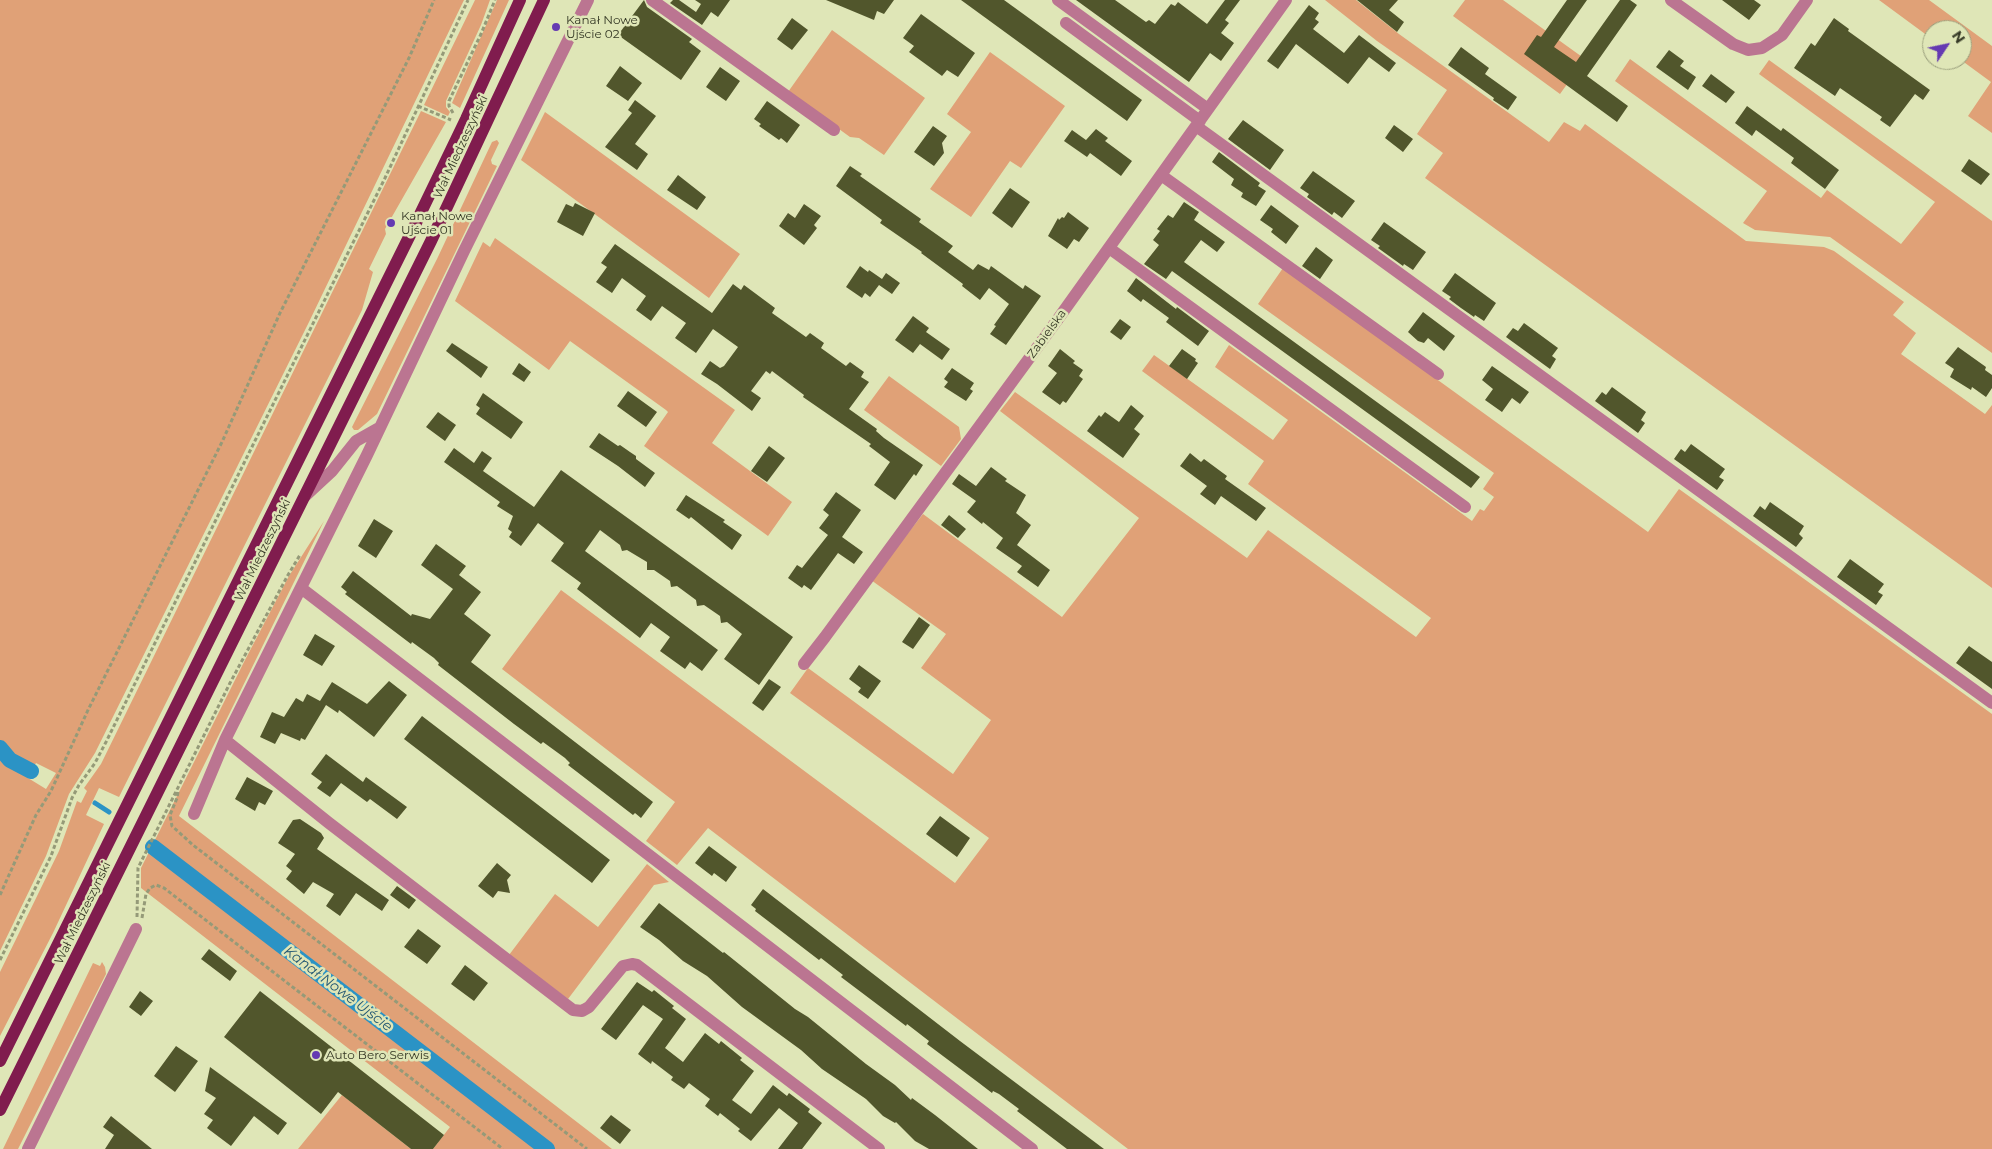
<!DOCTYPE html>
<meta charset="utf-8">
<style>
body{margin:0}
#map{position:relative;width:1992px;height:1149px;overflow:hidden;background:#dfe6b7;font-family:Montserrat,sans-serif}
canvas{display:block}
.north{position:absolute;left:1922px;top:20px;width:50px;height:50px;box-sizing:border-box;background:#dfe6b7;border:1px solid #9ba07d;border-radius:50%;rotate:56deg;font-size:14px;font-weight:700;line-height:20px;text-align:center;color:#353825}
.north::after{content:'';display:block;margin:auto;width:18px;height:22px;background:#653ab2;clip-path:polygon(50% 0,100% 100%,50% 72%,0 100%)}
</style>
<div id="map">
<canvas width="1992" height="1149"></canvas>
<div class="north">N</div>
</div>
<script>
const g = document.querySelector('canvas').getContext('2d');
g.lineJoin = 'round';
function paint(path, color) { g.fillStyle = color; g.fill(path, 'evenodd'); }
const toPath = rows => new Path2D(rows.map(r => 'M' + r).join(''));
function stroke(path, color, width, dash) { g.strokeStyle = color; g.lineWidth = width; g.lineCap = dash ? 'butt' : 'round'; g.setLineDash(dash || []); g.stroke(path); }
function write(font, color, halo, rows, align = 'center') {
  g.font = font + ' Montserrat,sans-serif'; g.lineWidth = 5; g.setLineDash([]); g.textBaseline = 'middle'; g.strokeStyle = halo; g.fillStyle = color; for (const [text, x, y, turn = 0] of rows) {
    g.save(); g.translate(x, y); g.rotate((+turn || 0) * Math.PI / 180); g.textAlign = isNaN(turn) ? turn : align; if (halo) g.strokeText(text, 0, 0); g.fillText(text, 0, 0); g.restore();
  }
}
const green = toPath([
 [0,0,464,0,309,322,95,753,69,794,46,856,0,951],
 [36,763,56,773,46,789,28,778],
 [475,0,490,0,481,25,446,101,446,107,450,112,448,116,424,105],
 [497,0,509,0,460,108,452,103],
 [1325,0,1356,0,1399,34,1549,142,1564,122,1580,131,1585,124,1746,241,1824,247,1834,251,1904,302,1893,315,1916,333,1901,354,1985,414,1992,405,1992,588,1425,178,1443,153,1417,134,1447,90,1377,41],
 [1465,0,1503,0,1585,59,1560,94,1453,16],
 [1879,0,1929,0,1992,46,1992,133,1968,116,1991,82,1961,60,1962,30,1932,30,1932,39],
 [832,30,925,98,884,155,859,138,850,137,788,92],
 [990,52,1065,106,1021,168,1010,161,971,217,930,189,971,132,947,114],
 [1630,59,1821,198,1827,190,1901,244,1935,202,1759,74,1769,60,1992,221,1992,353,1830,237,1755,230,1743,223,1767,191,1615,81],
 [421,111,446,122,385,229,386,234,369,269,373,272,362,310,119,797,99,788,86,815,104,824,53,933,0,1036,0,972,59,851,77,801,81,803,87,791,84,788,101,764],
 [545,112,740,254,709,298,521,160],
 [497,140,499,143,491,160,492,164,497,166,377,414,358,430,354,430,352,427,437,259,492,142],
 [495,238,735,410,712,443,792,502,768,536,644,446,668,412,666,410,570,341,549,370,455,301,483,242,490,247],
 [1283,268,1648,532,1679,489,1992,714,1992,1149,1128,1149,708,828,677,865,646,841,675,802,502,669,561,590,955,883,989,838,790,693,808,668,953,774,991,720,921,668,946,634,871,580,923,514,1062,617,1139,518,1000,411,1015,392,1247,558,1268,530,1416,637,1431,618,1248,484,1264,461,1142,371,1154,355,1273,440,1288,420,1215,367,1229,345,1472,521,1480,509,1484,511,1494,497,1483,489,1494,473,1258,304],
 [889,376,959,427,961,439,941,466,864,410],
 [324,521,179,816,612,1149,433,1149,450,1127,141,888,141,868,245,660,289,576],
 [647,864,669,882,654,885,568,999,509,955,555,894,598,927],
 [102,962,105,967,106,974,18,1149,3,1149,93,963,100,966],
 [342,1095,411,1149,298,1149]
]);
const stream = toPath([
 [95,803,109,812]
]);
const canal = toPath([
 [0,748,10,760,31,771],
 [153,847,547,1149]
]);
const building = toPath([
 [644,0,647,7,692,39,689,42,701,51,681,80,618,35],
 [673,0,679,0,696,12,701,4,695,0,730,0,718,17,711,12,702,25,670,3],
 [826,0,894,0,884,14,877,11,874,20],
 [961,0,1004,0,1142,100,1127,121],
 [1076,0,1115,0,1146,22,1149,20,1155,24,1171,4,1175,6,1178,2,1207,24,1225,0,1240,0,1225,20,1229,23,1221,33,1234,43,1221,61,1210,53,1189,82],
 [1357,0,1398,0,1389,10,1404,22,1397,32],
 [1567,0,1587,0,1554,47,1576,62,1620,0,1630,0,1637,5,1587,76,1628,106,1617,122,1524,54,1537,35,1541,37],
 [1722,0,1754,0,1761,5,1749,20],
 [1309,5,1319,13,1315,19,1319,22,1313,29,1344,53,1359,35,1396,63,1389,72,1369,57,1348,84,1296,44,1278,69,1267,61],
 [921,14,975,53,958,77,947,70,942,76,909,52,914,46,903,38],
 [792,18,808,30,792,50,777,39],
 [1834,18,1849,29,1848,31,1930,90,1923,100,1915,94,1890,127,1880,120,1882,117,1840,88,1835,96,1794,68,1811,43,1815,46],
 [1461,47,1489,68,1485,74,1517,97,1508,110,1493,100,1494,98,1448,65],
 [1669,50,1684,61,1680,66,1696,77,1688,90,1656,67],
 [620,66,642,83,628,101,606,86],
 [720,67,740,81,726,101,706,87],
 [1711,74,1735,92,1726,103,1702,86],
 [635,100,656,116,635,144,648,154,637,170,605,147,632,113,628,110],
 [767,101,800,125,787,143,781,138,779,140,759,126,761,124,754,119],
 [1747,106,1781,131,1783,128,1839,170,1825,189,1791,163,1794,158,1756,130,1752,136,1735,123],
 [1243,120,1284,150,1270,170,1228,139],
 [1394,125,1413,139,1403,152,1385,138],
 [933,126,947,136,942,143,944,153,934,166,914,152],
 [1096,129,1108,138,1105,141,1132,161,1121,176,1090,153,1087,157,1064,141,1072,130,1086,140],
 [1219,152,1260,183,1258,186,1266,191,1256,206,1241,197,1243,193,1231,185,1234,179,1212,162],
 [1969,159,1990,174,1981,185,1961,171],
 [850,166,862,174,860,176,921,219,919,222,953,246,948,252,973,270,978,264,989,270,991,266,1023,289,1025,285,1041,296,1006,345,990,334,996,326,994,325,1009,304,989,288,980,300,962,286,963,284,921,253,922,252,880,223,882,220,836,186],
 [1313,171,1355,201,1342,218,1334,212,1332,215,1307,197,1309,194,1300,188],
 [678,175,706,197,697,210,667,190],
 [1010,188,1030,202,1012,228,992,213],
 [1184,202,1199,212,1194,220,1225,242,1217,252,1201,240,1184,262,1480,477,1471,488,1172,271,1166,279,1144,264,1159,245,1153,240,1160,231,1157,229,1168,215,1173,218],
 [575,203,595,213,583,236,557,222,566,204,573,207],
 [804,204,821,216,814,225,817,228,804,245,779,226,788,213,795,218],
 [1271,205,1299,226,1286,244,1271,232,1273,229,1260,220],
 [1068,212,1089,228,1079,242,1074,239,1067,249,1048,236,1058,218,1059,220,1062,217,1064,218],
 [1384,222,1426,252,1413,270,1404,264,1403,266,1378,248,1380,246,1371,240],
 [615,244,712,313,733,284,741,290,744,285,775,308,772,313,806,337,810,333,824,343,821,348,846,366,850,362,864,372,861,377,869,382,849,409,877,429,876,431,884,438,923,465,916,476,914,474,895,500,874,485,890,462,869,446,871,444,803,397,804,395,772,371,770,374,766,371,751,391,761,398,752,411,717,384,701,374,710,361,720,368,724,366,738,347,713,329,696,353,675,338,686,323,662,306,651,321,636,310,646,296,622,278,612,293,596,282,607,267,601,263],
 [1316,247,1333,260,1320,279,1302,266],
 [860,266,868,272,869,270,882,279,886,273,900,283,892,294,879,285,870,297,865,293,862,298,846,287],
 [1455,273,1496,303,1484,321,1475,315,1474,317,1461,308,1449,299,1451,297,1442,291],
 [1136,278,1176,309,1177,307,1209,331,1198,346,1166,322,1169,318,1143,299,1141,302,1127,291],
 [1423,312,1455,336,1444,351,1428,338,1424,343,1418,341,1408,332],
 [913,316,929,328,926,332,950,349,942,360,920,344,913,353,895,340],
 [1120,319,1131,327,1121,340,1110,332],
 [1524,323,1558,348,1552,356,1556,359,1550,369,1506,337,1513,328,1518,331],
 [452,343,488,367,481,378,446,351],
 [1958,347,1986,367,1985,370,1992,375,1992,388,1986,397,1972,387,1971,390,1950,377,1954,369,1945,363],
 [1060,349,1075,361,1073,363,1083,370,1079,376,1083,379,1066,403,1063,401,1060,405,1042,392,1057,373,1048,366],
 [1182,349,1196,359,1195,361,1198,363,1187,379,1169,366],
 [519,363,531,372,524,382,512,374],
 [1492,366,1529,392,1520,404,1512,398,1502,412,1485,400,1493,389,1482,380],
 [952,368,974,383,970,389,973,391,966,401,944,387,948,382,944,379],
 [1612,387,1646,412,1641,420,1645,423,1638,433,1595,401,1602,392,1606,395],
 [628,391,657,412,646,427,617,406],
 [483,393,523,422,511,439,476,414,480,408,476,405],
 [1131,405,1144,416,1134,429,1140,434,1123,458,1087,431,1099,415,1101,417,1105,412,1119,422],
 [438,412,456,425,445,441,426,427],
 [599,433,618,446,620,445,630,452,636,456,636,459,655,473,645,487,618,466,589,447],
 [1691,444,1725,469,1719,477,1724,480,1717,490,1674,459,1681,449,1685,452],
 [769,446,785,458,767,482,751,471],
 [454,448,474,463,482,451,492,458,483,471,534,507,561,470,793,637,759,685,724,659,742,634,727,622,721,623,720,616,704,605,697,606,696,600,677,586,671,587,670,581,654,570,647,570,647,562,627,550,622,551,620,545,600,530,585,551,718,650,702,671,690,662,685,669,660,651,670,637,651,623,640,638,577,589,581,583,551,561,564,543,538,523,521,546,509,537,512,532,508,529,513,516,497,506,500,502,444,462],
 [1190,453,1201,462,1204,459,1227,476,1225,479,1266,508,1256,521,1221,496,1215,505,1200,494,1207,486,1180,466],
 [991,467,1007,479,1005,481,1026,495,1016,513,1031,525,1017,545,1050,570,1038,587,1017,572,1022,566,996,548,1003,538,983,522,982,524,967,512,976,501,952,484,959,474,976,486],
 [836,492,861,510,842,537,863,552,854,564,838,553,811,590,804,585,802,588,788,578,797,565,802,568,828,535,819,528,829,515,823,510],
 [686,495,725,520,723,522,742,535,732,550,691,517,689,519,676,510],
 [1770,502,1804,526,1799,534,1803,538,1796,547,1753,516,1760,506,1765,510],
 [949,515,966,529,958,538,941,525],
 [374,519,393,531,376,558,358,546],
 [436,544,466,566,459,575,481,592,464,614,491,635,471,662,653,802,641,818,635,813,633,815,568,765,570,763,565,758,543,742,541,744,514,724,438,665,439,663,434,658,412,642,411,644,345,594,347,592,341,587,353,571,411,616,412,614,430,619,453,589,421,565],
 [1850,559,1884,584,1878,592,1883,595,1876,605,1837,577],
 [919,617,930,625,913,649,902,642],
 [315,634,335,646,322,666,303,655],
 [1969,646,1992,662,1992,689,1956,663],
 [859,665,881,681,868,699,858,692,861,688,849,679],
 [769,679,781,687,763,711,752,703],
 [389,681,407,695,374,737,339,710,338,713,326,705,305,740,301,738,300,741,281,733,275,744,260,737,272,712,284,717,296,698,303,702,307,694,320,701,332,682,367,704],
 [422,716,610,860,592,883,404,739],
 [326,754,363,782,366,777,407,807,397,819,370,799,367,802,341,783,330,797,317,788,322,782,311,774],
 [247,777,273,791,265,805,259,802,255,811,235,799],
 [940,816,970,838,957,857,926,834],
 [300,819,321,833,324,838,317,849,389,900,382,911,356,893,340,916,326,906,334,894,313,882,304,894,286,879,292,871,286,866,295,854,278,843,293,820],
 [709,846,737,867,726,882,714,873,712,876,695,863],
 [497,863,511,875,507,880,510,893,498,891,493,898,478,886],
 [397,886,416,900,409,909,390,895],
 [763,889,960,1041,1104,1149,1067,1149,1017,1111,1019,1109,999,1094,993,1091,992,1093,979,1083,927,1044,929,1041,907,1024,906,1026,841,977,843,975,821,958,819,960,755,911,756,909,751,905],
 [659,903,723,953,724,952,795,1009,808,1017,866,1064,895,1085,911,1100,912,1098,935,1115,978,1149,929,1149,915,1141,896,1122,895,1123,883,1116,866,1099,822,1069,801,1050,742,1007,707,976,683,961,659,940,640,927],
 [418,929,441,946,427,964,404,947],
 [209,949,237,971,230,981,201,959],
 [465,965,488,983,474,1001,451,984],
 [637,982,652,992,654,990,674,1006,672,1008,686,1019,665,1048,683,1062,705,1033,719,1044,721,1041,742,1058,740,1060,754,1071,732,1100,751,1114,773,1085,787,1096,789,1093,810,1109,808,1112,822,1123,802,1149,778,1149,798,1123,779,1108,751,1141,738,1131,740,1129,720,1113,718,1116,705,1106,710,1099,689,1083,684,1089,671,1080,673,1077,652,1061,651,1064,638,1054,663,1019,643,1005,616,1040,601,1029],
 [140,991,153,1001,141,1016,129,1007],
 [260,991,444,1135,433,1149,411,1149,338,1092,321,1114,224,1037],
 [176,1046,198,1061,175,1092,154,1076],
 [210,1067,287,1123,278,1135,254,1116,231,1146,207,1128,213,1120,204,1114,216,1098,205,1091],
 [611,1115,631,1130,620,1144,600,1128],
 [111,1116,152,1149,105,1149,114,1135,103,1127]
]);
const path = toPath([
 [418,106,451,120],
 [453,113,449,106,449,101,481,34,495,0],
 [178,792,177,798,170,815,172,826,193,845,587,1149],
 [0,895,36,815,51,791,88,710,222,442,280,313,409,58,434,0],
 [137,917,138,868,230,683,288,575,300,555],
 [142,918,146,894,150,888,156,885,164,888,503,1149],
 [0,960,51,856,72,798,79,785,95,763,106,742,385,178,468,0]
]);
const minor = toPath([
 [652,0,834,130],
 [1058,0,1208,109],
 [1671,0,1733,44,1748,50,1762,48,1782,35,1807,0],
 [1066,23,1200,121],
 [1196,126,1992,703],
 [1161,175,1438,374],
 [1109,248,1465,507],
 [305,496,332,471,356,441,379,428],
 [301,588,1032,1149],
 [804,664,825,637,1058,319,1286,0],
 [225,740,329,823,573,1010,582,1011,589,1007,623,966,632,964,637,965,879,1149],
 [194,814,225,740,367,455,464,251,588,0],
 [28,1149,136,929]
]);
const major = toPath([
 [0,1061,412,231,466,119,520,0],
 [0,1110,431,241,544,0]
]);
const markers = [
 [556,27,5,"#653ab2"],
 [391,223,5,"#653ab2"],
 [316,1055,5,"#653ab2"]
];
const poiNames = [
 ["Kanał Nowe",566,20],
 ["Ujście 02",566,34],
 ["Kanał Nowe",401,216],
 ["Ujście 01",401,230],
 ["Auto Bero Serwis",326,1055]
];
const streetNames = [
 ["Wał Miedzeszyński",461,147,-65],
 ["Zabielska",1047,334,-54],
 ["Wał Miedzeszyński",263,550,-64],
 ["Wał Miedzeszyński",83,913,-64]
];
const waterNames = [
 ["Kanał Nowe Ujście",338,989,37]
];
paint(green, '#e0a177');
stroke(stream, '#2b93c5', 5);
stroke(canal, '#2b93c5', 16);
paint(building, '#51562c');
stroke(path, '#959a78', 3, [4, 2.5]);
stroke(minor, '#bb7591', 12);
stroke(major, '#801c4e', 12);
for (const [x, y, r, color] of markers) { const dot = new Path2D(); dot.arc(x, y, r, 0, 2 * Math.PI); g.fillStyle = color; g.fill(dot); stroke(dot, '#dfe6b7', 2); }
write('12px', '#353825', '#dfe6b7', poiNames, 'left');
write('12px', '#353825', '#dfe6b7', streetNames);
write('italic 14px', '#255974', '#dfe6b7', waterNames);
</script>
